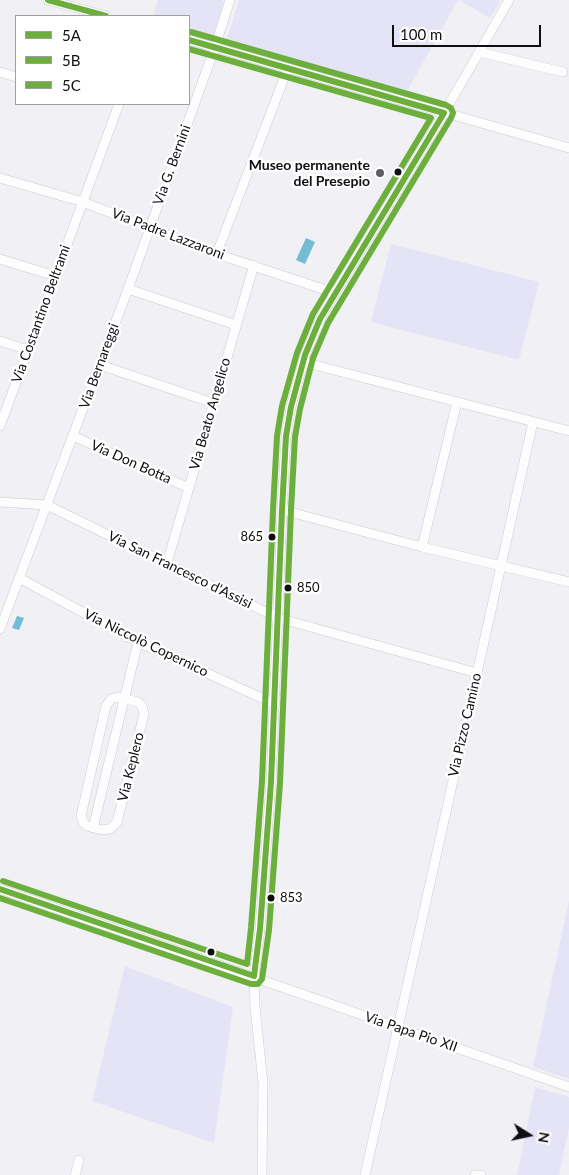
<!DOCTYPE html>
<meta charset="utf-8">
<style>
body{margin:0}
#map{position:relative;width:569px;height:1175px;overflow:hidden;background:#f0f0f5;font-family:Lato,sans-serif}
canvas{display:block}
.legend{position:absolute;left:15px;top:15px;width:175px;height:90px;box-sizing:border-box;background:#fff;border:1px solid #9f9fa0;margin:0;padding:6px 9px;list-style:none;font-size:15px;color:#0f0f12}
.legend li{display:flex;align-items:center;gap:10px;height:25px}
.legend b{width:25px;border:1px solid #9f9fa0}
.north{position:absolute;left:504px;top:1110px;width:50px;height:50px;-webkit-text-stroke:4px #fff;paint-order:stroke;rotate:100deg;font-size:14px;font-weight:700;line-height:20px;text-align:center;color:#0f0f12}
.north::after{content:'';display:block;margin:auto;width:18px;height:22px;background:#0f0f12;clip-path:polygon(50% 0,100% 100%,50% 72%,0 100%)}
.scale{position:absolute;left:392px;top:25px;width:149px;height:22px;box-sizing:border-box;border:2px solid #0f0f12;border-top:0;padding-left:6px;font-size:15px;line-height:18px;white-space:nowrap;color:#0f0f12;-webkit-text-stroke:4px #fff;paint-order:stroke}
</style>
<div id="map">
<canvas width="569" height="1175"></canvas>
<ul class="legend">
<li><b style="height:6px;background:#6caf3d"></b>5A</li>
<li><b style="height:6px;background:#6caf3d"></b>5B</li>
<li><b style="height:6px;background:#6caf3d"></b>5C</li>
</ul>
<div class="north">N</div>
<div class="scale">100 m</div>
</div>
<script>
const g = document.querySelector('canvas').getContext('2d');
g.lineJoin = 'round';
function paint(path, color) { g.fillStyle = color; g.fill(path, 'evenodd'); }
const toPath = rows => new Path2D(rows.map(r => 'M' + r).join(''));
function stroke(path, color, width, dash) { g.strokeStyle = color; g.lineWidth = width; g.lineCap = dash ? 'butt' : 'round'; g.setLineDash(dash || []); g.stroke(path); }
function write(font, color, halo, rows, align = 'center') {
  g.font = font + ' Lato,sans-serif'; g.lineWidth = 5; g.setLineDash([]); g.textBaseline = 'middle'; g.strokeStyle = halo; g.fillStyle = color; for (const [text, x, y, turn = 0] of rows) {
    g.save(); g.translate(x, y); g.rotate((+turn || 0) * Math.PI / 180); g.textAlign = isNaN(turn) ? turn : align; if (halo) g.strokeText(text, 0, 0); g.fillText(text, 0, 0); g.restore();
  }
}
const green = toPath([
 [158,0,224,0,213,40,189,33,189,16,153,16],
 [239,0,458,0,405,95,226,42],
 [459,0,501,0,490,18],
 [391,244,539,282,519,360,371,322],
 [569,901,569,1079,533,1067],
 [125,966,233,1007,214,1143,92,1101],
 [535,1087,569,1097,569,1128,559,1175,517,1175]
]);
const water = toPath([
 [306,238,315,242,305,264,296,260],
 [17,616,24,618,19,630,12,628]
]);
const minor = toPath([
 [48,0,106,16],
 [189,40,569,148],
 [479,52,563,72],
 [0,72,16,77],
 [0,178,83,202,223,256,335,293],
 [217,253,288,68],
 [0,259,55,276],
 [128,289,236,325],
 [0,341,28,350],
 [303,362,569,431],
 [100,365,213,403],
 [0,426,119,104],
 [73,436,189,488],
 [0,502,47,505,278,618,477,673],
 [282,510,422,547,569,582],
 [422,547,457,402],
 [167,563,254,265],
 [19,578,138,642,275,704],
 [0,629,128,289,215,47,230,0],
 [117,697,138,702,142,706,144,714,117,822,110,829,102,830,87,826,83,822,81,816,106,706,111,699,117,697],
 [93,828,138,642],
 [0,889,569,1087],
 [75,1175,79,1160],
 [262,1175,263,1083,255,1007,254,976,260,929,271,782,282,510,286,436,291,407,305,355,323,313,444,113,509,0],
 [365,1175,533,422],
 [475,1175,481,1175]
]);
const bus1 = toPath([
 [48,0,106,16],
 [189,40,444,113],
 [0,889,254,976],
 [254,976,260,929,271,782,282,510,286,436,291,407,305,355,320,319,444,113]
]);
const bus2 = toPath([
 [0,898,251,984,258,984,262,979,269,930,280,783,291,510,295,437,300,409,313,358,328,323,451,118,453,113,451,108,446,105,191,32]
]);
const bus3 = toPath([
 [3,881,247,964,251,928,262,781,273,510,277,436,282,406,297,353,313,314,431,118,189,49]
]);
const markers = [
 [398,172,4.5,"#0f0f12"],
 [380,173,5,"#5e5e61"],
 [272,537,4.5,"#0f0f12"],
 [288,588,4.5,"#0f0f12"],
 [271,898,4.5,"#0f0f12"],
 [211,952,4.5,"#0f0f12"]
];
const busNames = [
 ["865",263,537,"right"],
 ["850",297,588],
 ["853",280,898]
];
const streetNames = [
 ["Via G. Bernini",172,165,-70],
 ["Via Padre Lazzaroni",168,234,21],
 ["Via Costantino Beltrami",41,314,-70],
 ["Via Bernareggi",99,366,-70],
 ["Via Beato Angelico",210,414,-74],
 ["Via Don Botta",131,462,24],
 ["Via San Francesco d'Assisi",180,570,26],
 ["Via Niccolò Copernico",146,643,26],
 ["Via Pizzo Camino",465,725,-77],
 ["Via Keplero",131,767,-76],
 ["Via Papa Pio XII",411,1032,19]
];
const poiNames = [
 ["Museo permanente",370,165],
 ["del Presepio",370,181]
];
paint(green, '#e5e4f7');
paint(water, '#73bdd4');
stroke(minor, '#ccccd0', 10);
stroke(minor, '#fdfdfe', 9);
stroke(bus1, '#6caf3d', 6);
stroke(bus2, '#6caf3d', 6);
stroke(bus3, '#6caf3d', 6);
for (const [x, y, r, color] of markers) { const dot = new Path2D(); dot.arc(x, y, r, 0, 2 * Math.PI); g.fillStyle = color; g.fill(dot); stroke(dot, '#fff', 2); }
write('13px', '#0f0f12', '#fff', busNames, 'left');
write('14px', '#0f0f12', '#fff', streetNames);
write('bold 14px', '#0f0f12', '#fff', poiNames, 'right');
</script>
